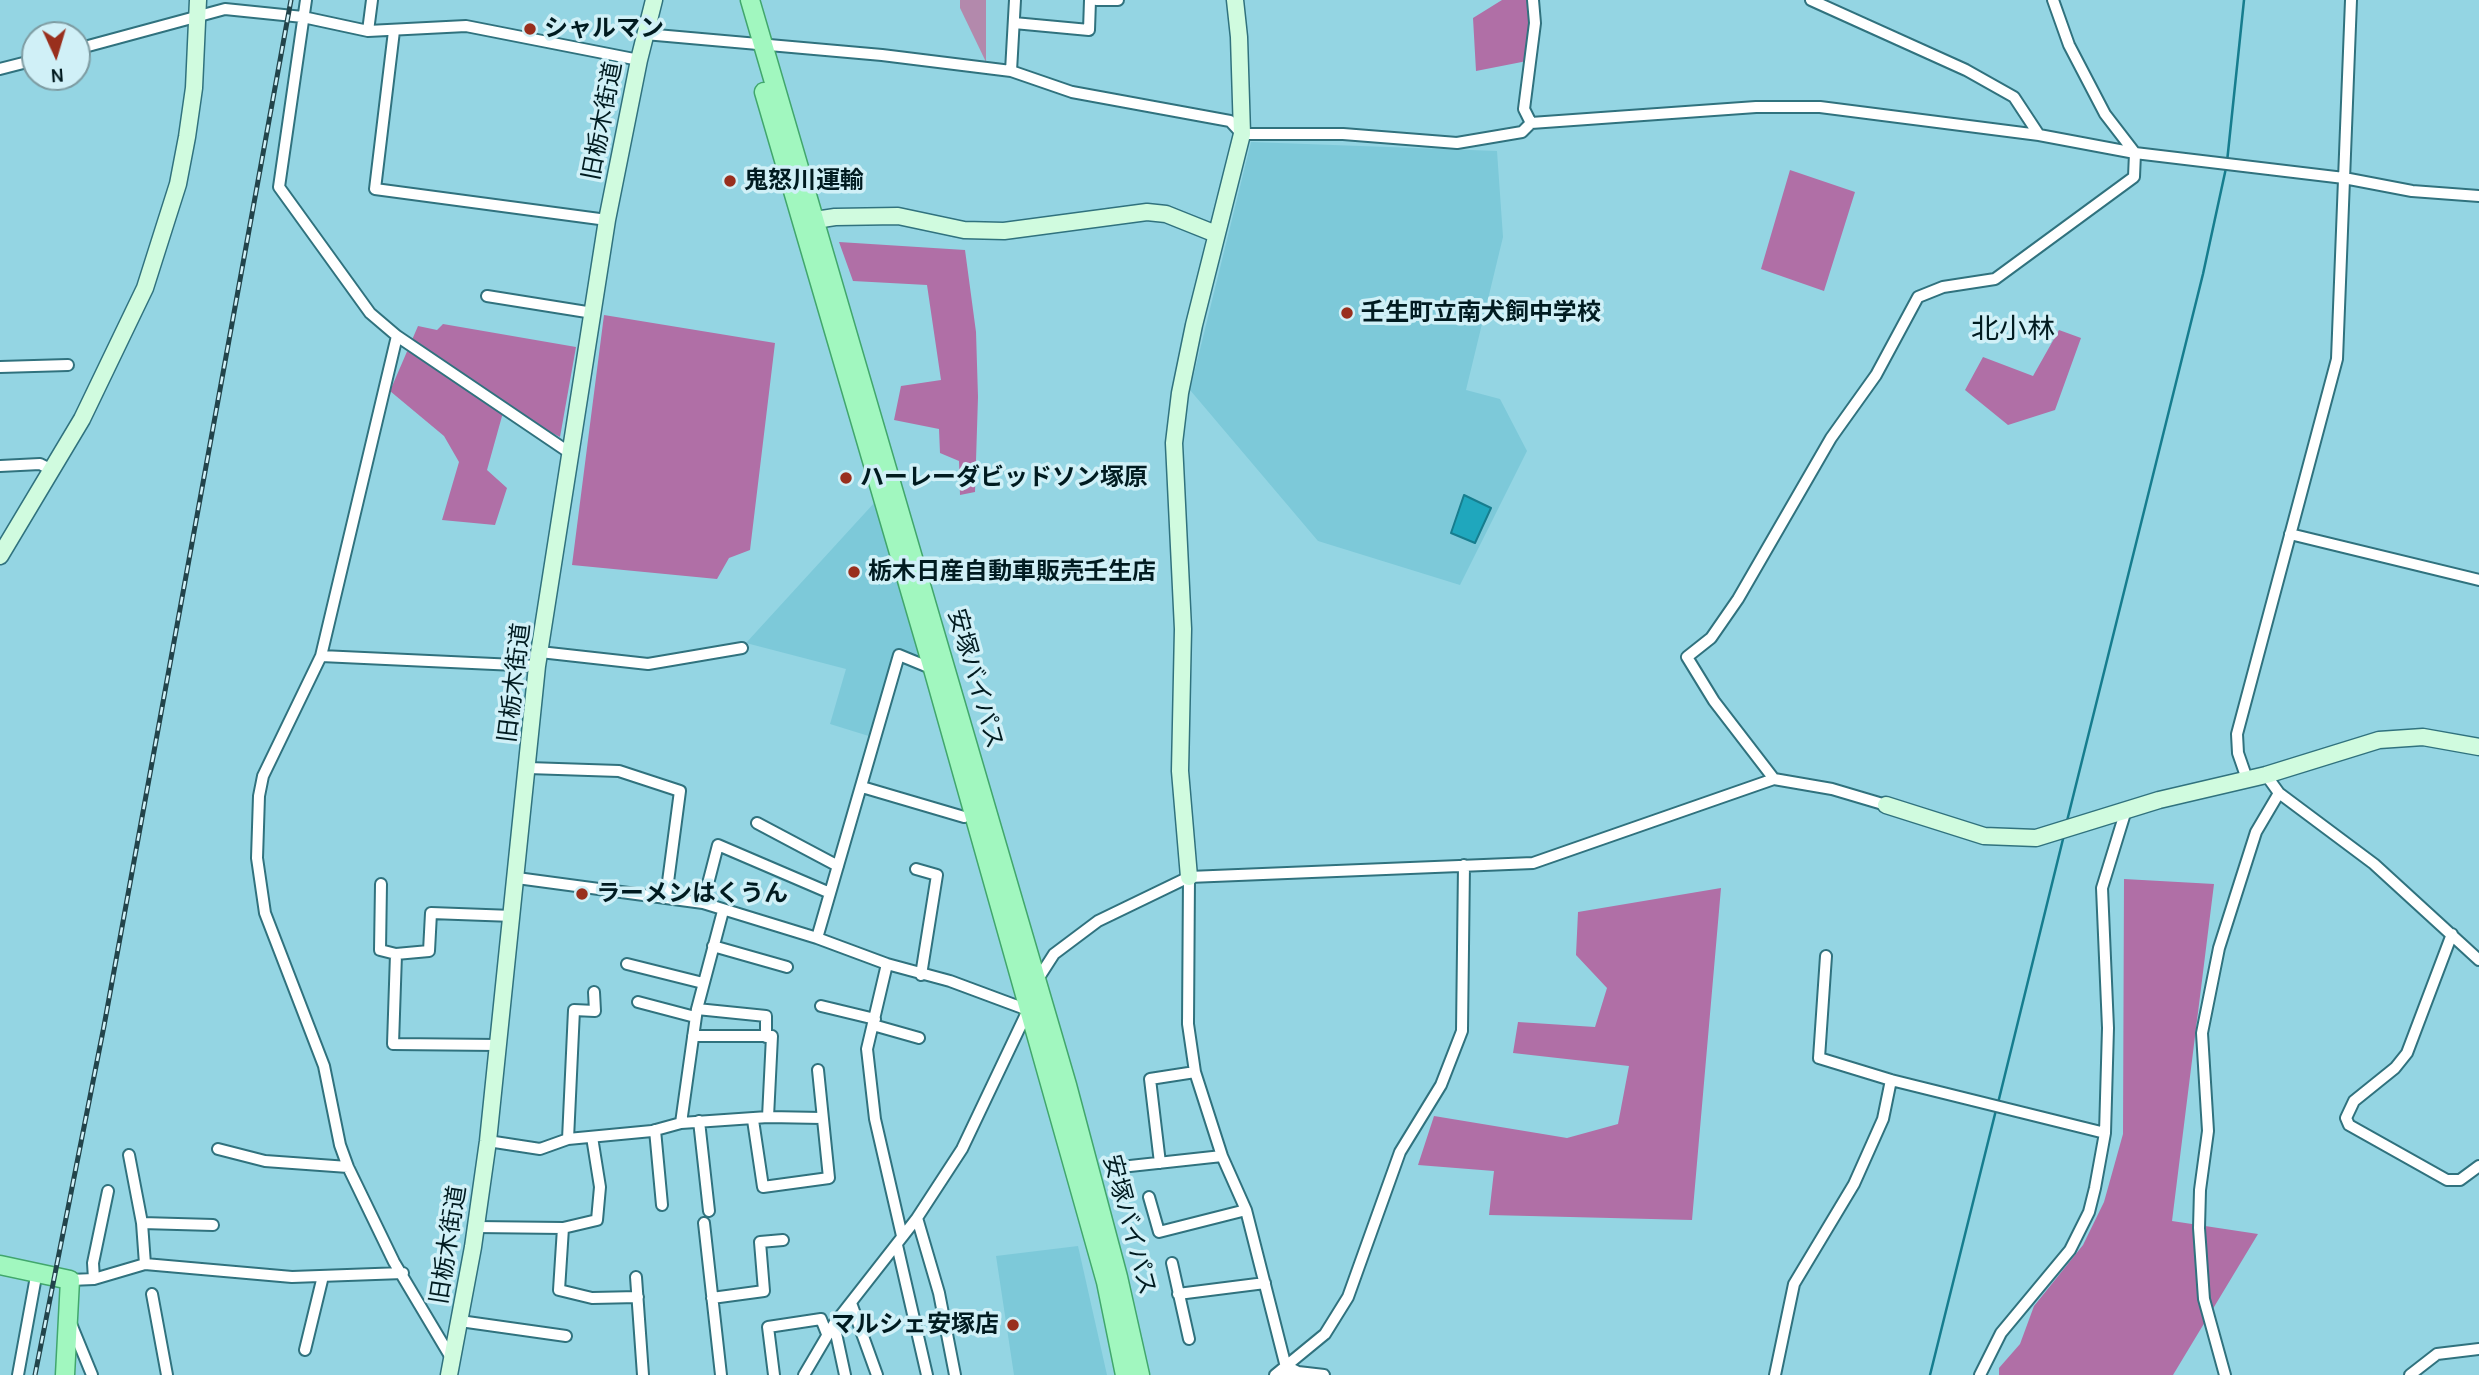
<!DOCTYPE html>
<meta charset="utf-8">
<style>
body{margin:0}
#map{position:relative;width:2479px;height:1375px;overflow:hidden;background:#94d5e3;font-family:Karla,sans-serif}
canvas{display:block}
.north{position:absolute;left:21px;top:21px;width:70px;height:70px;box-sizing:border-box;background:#d0f0f7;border:2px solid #7d9ba1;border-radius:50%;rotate:176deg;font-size:19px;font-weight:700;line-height:28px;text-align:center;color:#011b20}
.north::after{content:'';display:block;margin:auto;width:24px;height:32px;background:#992f1d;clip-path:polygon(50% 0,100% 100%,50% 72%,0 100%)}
</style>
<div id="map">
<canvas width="2479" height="1375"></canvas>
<div class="north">N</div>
</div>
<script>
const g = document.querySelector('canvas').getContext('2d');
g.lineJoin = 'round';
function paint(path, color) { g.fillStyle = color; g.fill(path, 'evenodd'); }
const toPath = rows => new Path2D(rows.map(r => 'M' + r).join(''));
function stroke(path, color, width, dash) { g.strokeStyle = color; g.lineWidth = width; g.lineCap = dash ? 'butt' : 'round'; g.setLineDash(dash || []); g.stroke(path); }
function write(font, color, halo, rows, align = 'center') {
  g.font = font + ' Karla,"Noto Sans JP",sans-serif'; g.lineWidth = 7; g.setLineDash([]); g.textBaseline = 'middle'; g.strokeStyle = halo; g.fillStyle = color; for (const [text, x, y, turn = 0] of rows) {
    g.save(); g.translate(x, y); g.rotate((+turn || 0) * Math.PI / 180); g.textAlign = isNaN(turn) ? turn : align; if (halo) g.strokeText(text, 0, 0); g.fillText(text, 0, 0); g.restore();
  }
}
const built = toPath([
 [1251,142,1497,151,1503,237,1466,390,1500,399,1527,451,1460,585,1318,541,1190,390],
 [875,502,924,661,899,656,872,737,830,724,846,669,746,643],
 [1078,1246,1107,1375,1014,1375,996,1256]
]);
const green = toPath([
 [960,0,986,0,986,62,960,8]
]);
const forest = toPath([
 [1502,0,1534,0,1532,60,1476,71,1473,18],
 [1790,170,1855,192,1824,291,1761,269],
 [839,242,965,250,976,332,978,397,975,492,960,495,959,461,940,453,939,429,894,420,901,386,941,380,927,285,853,281],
 [604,315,775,343,750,550,729,558,717,579,572,565],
 [443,324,576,347,560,437,504,409,487,470,507,488,495,525,442,520,459,462,444,436,390,391,418,326,437,330],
 [2059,330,2081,338,2055,410,2008,425,1965,390,1983,357,2033,376],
 [2124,879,2214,884,2172,1221,2258,1234,2173,1375,1999,1375,1999,1368,2020,1344,2034,1306,2083,1245,2104,1202,2123,1134],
 [1721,888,1692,1220,1489,1215,1494,1171,1418,1165,1434,1116,1567,1138,1618,1124,1629,1066,1513,1053,1518,1022,1595,1027,1607,988,1576,955,1578,912]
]);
const water = toPath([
 [1464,495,1491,508,1475,543,1451,533,1464,495]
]);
const stream = toPath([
 [2227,162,2244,0],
 [2067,821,2203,274,2226,168],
 [1998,1103,2064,835],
 [1930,1375,1996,1110]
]);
const street = toPath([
 [306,0,279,187,370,313,397,336,570,453],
 [1096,0,1118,0],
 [1811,0,1966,70,2014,97,2039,135],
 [1014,23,1089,30,1090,0],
 [368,31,372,0],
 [394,31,375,189,607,220],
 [645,34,882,55,1011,71,1072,92,1230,121,1242,134,1343,134,1457,143,1522,132,1531,123,1756,107,1820,107,2039,135,2135,153,2344,178,2412,191,2479,196],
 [77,49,225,9,303,17,368,31,466,26,639,60],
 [0,69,35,60],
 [1011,71,1015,0],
 [1531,123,1524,109,1535,23,1533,0],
 [487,296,593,313],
 [397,336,321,656,263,776,259,796,257,858,265,913,324,1066,340,1145,348,1167,394,1262,453,1361],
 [0,367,68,365],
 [0,466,40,464,52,470],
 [2290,534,2479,580],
 [540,652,648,664,742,648],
 [321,656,537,666],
 [528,768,619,771,680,791,666,897],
 [2266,775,2279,793,2374,864,2479,960],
 [1774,779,1714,701,1687,657,1711,638,1738,599,1831,438,1876,375,1918,297,1943,287,1995,279,2134,177,2135,153,2105,114,2069,45,2053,0],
 [2247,779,2238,753,2237,734,2337,359,2351,0],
 [862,787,964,817],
 [757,823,838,866],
 [916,869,937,875,921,975],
 [1189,877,1188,1024,1195,1072,1222,1156,1246,1210,1288,1375],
 [517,878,703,903,817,938,887,964,950,981,1028,1010],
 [381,884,380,950,396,954,393,1044,498,1045],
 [703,903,718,845,830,893],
 [2452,934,2407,1053,2395,1068,2354,1101,2346,1118,2349,1125,2447,1180,2460,1180,2479,1166],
 [817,938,899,655,933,669],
 [713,946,787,967],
 [396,954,429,951,431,913,513,916],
 [1826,956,1819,1058,1891,1080,2105,1133],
 [627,964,703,983],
 [887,964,867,1049,875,1119,902,1236],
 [1036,982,1054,954,1098,921,1189,877,1533,863,1774,779,1832,789,1886,805],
 [638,1002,695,1017],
 [821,1006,875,1019],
 [697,1009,766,1016,766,1037],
 [873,1025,919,1038],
 [693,1036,772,1036,768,1117],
 [753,1120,763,1187,829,1178,818,1070],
 [699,1121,709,1211],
 [681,1123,768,1117,822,1118],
 [655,1130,662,1205],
 [568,1139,574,1010,595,1011,594,992],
 [488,1141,540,1149,568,1139,652,1131,681,1123,697,1009,723,911],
 [218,1149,265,1161,348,1167],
 [129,1155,142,1223,145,1264],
 [1160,1163,1150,1079,1195,1072],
 [1130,1166,1222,1156],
 [1149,1197,1159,1232,1246,1210],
 [917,1218,962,1149,1029,1008],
 [142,1223,213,1225],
 [704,1223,721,1375],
 [476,1227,563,1228,597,1220,600,1187,592,1137],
 [563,1228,559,1290,592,1298,638,1297],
 [897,1245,927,1375],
 [1172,1263,1189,1339],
 [636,1277,643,1375],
 [94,1279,93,1263,108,1191],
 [70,1280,94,1279,145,1264,292,1277,403,1273],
 [152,1294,167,1375],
 [1178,1294,1265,1283],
 [712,1298,764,1291,760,1242,783,1240],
 [851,1303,877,1375],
 [69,1319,92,1375],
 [460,1321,566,1336],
 [834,1324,845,1375],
 [305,1350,323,1276],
 [1286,1366,1298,1372,1324,1375],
 [18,1375,37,1271],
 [774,1375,768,1327,821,1319,827,1334],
 [804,1375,834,1324,917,1218,939,1293,955,1375],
 [1275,1375,1325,1334,1348,1297,1400,1152,1441,1085,1462,1031,1464,865],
 [1775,1375,1794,1284,1854,1184,1883,1119,1891,1080],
 [1980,1375,2001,1333,2070,1250,2089,1212,2095,1188,2105,1133,2108,1028,2102,888,2126,810],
 [2225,1375,2204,1299,2199,1228,2200,1190,2208,1131,2202,1033,2219,948,2256,832,2279,793],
 [2410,1375,2437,1354,2479,1349]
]);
const secondary = toPath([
 [802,222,835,217,898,216,964,230,1004,231,1147,212,1166,214,1216,234],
 [0,556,82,419,145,288,178,184,187,137,194,88,198,0],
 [1886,805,1984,836,2036,838,2159,800,2266,775,2379,740,2423,737,2479,747],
 [1189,877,1180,771,1183,629,1174,443,1180,393,1194,325,1242,134,1239,37,1235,0],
 [449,1375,473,1247,488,1141,537,666,607,220,639,60,654,0]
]);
const primary = toPath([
 [750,0,1067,1085,1118,1277,1140,1375],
 [764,92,933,669,1106,1282,1125,1375],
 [0,1265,70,1280,65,1375]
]);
const rail = toPath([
 [35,1375,104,1026,291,0]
]);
const markers = [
 [530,29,7,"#992f1d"],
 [730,181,7,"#992f1d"],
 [1347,313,7,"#992f1d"],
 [846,478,7,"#992f1d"],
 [854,572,7,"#992f1d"],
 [582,894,7,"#992f1d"],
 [1013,1325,7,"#992f1d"]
];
const poiNames = [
 ["シャルマン",544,29],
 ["鬼怒川運輸",744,181],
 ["壬生町立南犬飼中学校",1361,313],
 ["ハーレーダビッドソン塚原",860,478],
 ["栃木日産自動車販売壬生店",868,572],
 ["ラーメンはくうん",596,894],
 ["マルシェ安塚店",999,1325,"right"]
];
const streetNames = [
 ["旧栃木街道",603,121,-79],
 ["安塚バイパス",975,679,74],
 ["旧栃木街道",515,683,-83],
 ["安塚バイパス",1129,1225,75],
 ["旧栃木街道",449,1245,-81]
];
const quarterNames = [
 ["北小林",2013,330]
];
paint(built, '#7dc9d9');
paint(green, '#b389ac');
paint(forest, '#b06fa6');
paint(water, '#1fa7bd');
stroke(water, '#167d8e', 2);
stroke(stream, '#167d8e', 2.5);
stroke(street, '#30727e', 14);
stroke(secondary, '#30727e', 19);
stroke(primary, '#41a76c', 21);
stroke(street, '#fff', 10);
stroke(secondary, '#d0fbdf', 16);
stroke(primary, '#a1f7bf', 18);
stroke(rail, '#22444b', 5);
stroke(rail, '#d0f0f7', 2.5, [8]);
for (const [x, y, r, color] of markers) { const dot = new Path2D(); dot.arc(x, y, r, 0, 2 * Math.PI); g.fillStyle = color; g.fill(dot); stroke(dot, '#d0f0f7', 2.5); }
write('bold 24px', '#011b20', '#d0f0f7', poiNames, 'left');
write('24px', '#011b20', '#d0f0f7', streetNames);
write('28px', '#011b20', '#d0f0f7', quarterNames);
</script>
